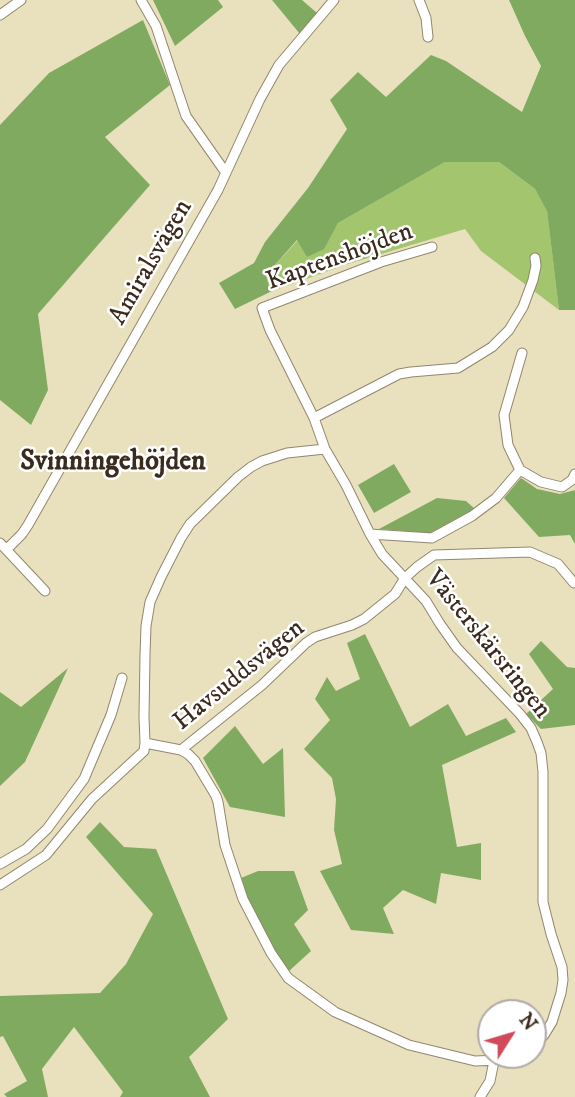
<!DOCTYPE html>
<meta charset="utf-8">
<style>
body{margin:0}
#map{position:relative;width:575px;height:1097px;overflow:hidden;background:#e9e1be;font-family:"IM FELL DW Pica",serif}
canvas{display:block}
.north{position:absolute;left:477px;top:999px;width:70px;height:70px;box-sizing:border-box;background:#fff;border:2px solid #b1aaa5;border-radius:50%;rotate:53deg;font-size:19px;font-weight:700;line-height:28px;text-align:center;color:#3b2a1e}
.north::after{content:'';display:block;margin:auto;width:24px;height:32px;background:#d1495b;clip-path:polygon(50% 0,100% 100%,50% 72%,0 100%)}
</style>
<div id="map">
<canvas width="575" height="1097"></canvas>
<div class="north">N</div>
</div>
<script>
const g = document.querySelector('canvas').getContext('2d');
g.lineJoin = 'round';
function paint(path, color) { g.fillStyle = color; g.fill(path, 'evenodd'); }
const toPath = rows => new Path2D(rows.map(r => 'M' + r).join(''));
function stroke(path, color, width, dash) { g.strokeStyle = color; g.lineWidth = width; g.lineCap = dash ? 'butt' : 'round'; g.setLineDash(dash || []); g.stroke(path); }
function write(font, color, halo, rows, align = 'center') {
  g.font = font + ' "IM FELL DW Pica",serif'; g.lineWidth = 5; g.setLineDash([]); g.textBaseline = 'middle'; g.strokeStyle = halo; g.fillStyle = color; for (const [text, x, y, turn = 0] of rows) {
    g.save(); g.translate(x, y); g.rotate((+turn || 0) * Math.PI / 180); g.textAlign = isNaN(turn) ? turn : align; if (halo) g.strokeText(text, 0, 0); g.fillText(text, 0, 0); g.restore();
  }
}
const green = toPath([
 [445,162,499,162,535,189,547,210,559,310,481,251,465,229,348,264,270,292,266,275,298,240,323,249,338,223]
]);
const forest = toPath([
 [153,0,218,0,223,7,175,46],
 [272,0,302,0,317,13,300,34],
 [509,0,575,0,575,310,559,310,547,211,535,189,499,162,445,162,338,223,324,249,307,257,297,240,266,275,270,292,235,309,219,283,254,263,265,242,308,188,347,129,330,100,358,72,386,97,431,55,446,61,522,112,541,66,525,36],
 [143,20,170,85,105,137,150,185,38,314,48,390,31,425,0,400,0,125,49,73],
 [394,464,411,492,374,513,358,485],
 [521,478,537,489,560,494,575,490,575,544,570,535,539,537,504,498],
 [437,498,466,501,475,509,430,533,379,529],
 [365,634,410,727,448,704,466,736,506,718,516,732,442,765,457,847,481,843,481,880,441,873,436,904,403,890,383,908,394,934,351,930,320,871,342,864,334,830,336,799,332,778,304,749,330,720,315,699,327,677,336,691,360,679,347,643],
 [541,641,567,667,575,668,575,725,541,729,526,714,553,689,529,654],
 [68,668,25,762,0,786,0,692,21,707],
 [235,726,263,764,283,748,285,817,230,807,203,758],
 [100,822,124,847,156,849,228,1019,189,1057,210,1097,120,1097,123,1092,74,1027,42,1069,48,1097,7,1097,4,1094,27,1081,3,1036,0,1037,0,996,100,993,126,964,153,914,86,837],
 [258,871,294,871,308,910,294,924,311,951,288,972,268,942,253,914,241,878]
]);
const minor = toPath([
 [141,0,156,26,186,116,226,173],
 [419,0,426,18,428,37],
 [0,15,21,0],
 [314,418,399,374,411,372,458,368,492,347,509,330,523,307,533,280,536,266,535,258],
 [325,449,314,418,270,330,262,308,381,262,432,247],
 [520,470,508,445,504,415,522,353],
 [370,534,432,538,472,516,496,498,520,470,541,482,562,487,572,480,575,474],
 [0,543,45,591],
 [7,549,22,534,28,525,218,190,260,99,279,65,334,0],
 [145,743,181,750,262,685,306,643,315,637,352,625,364,619,395,594,405,578,417,567,434,555,530,552,558,564,574,583],
 [181,750,188,754,195,761,216,796,218,802,225,845,243,899,271,953,288,978,335,1012,409,1045,475,1061,500,1060,520,1055],
 [0,864,26,849,47,829,84,779,111,715,122,678],
 [0,885,46,855,92,799,144,751,145,743,144,717,145,655,146,626,150,602,161,577,181,538,190,524,238,477,251,467,262,461,287,453,325,449,346,485,370,534,382,554,426,601,440,624,457,648,520,714,531,728,537,742,541,753,543,772,543,902,551,934,562,967,563,980,561,993,552,1022,544,1035,533,1047],
 [480,1097,490,1081,494,1061]
]);
const streetNames = [
 ["Kaptenshöjden",340,258,-20],
 ["Amiralsvägen",152,263,-60],
 ["Västerskärsringen",487,645,51],
 ["Havsuddsvägen",240,676,-39]
];
const neighbourhoodNames = [
 ["Svinningehöjden",113,463]
];
paint(green, '#a2c56e');
paint(forest, '#81aa61');
stroke(minor, '#92866e', 11);
stroke(minor, '#fff', 9);
write('26px', '#3b2a1e', '#fff', streetNames);
write('bold 28px', '#3b2a1e', '#fff', neighbourhoodNames);
</script>
